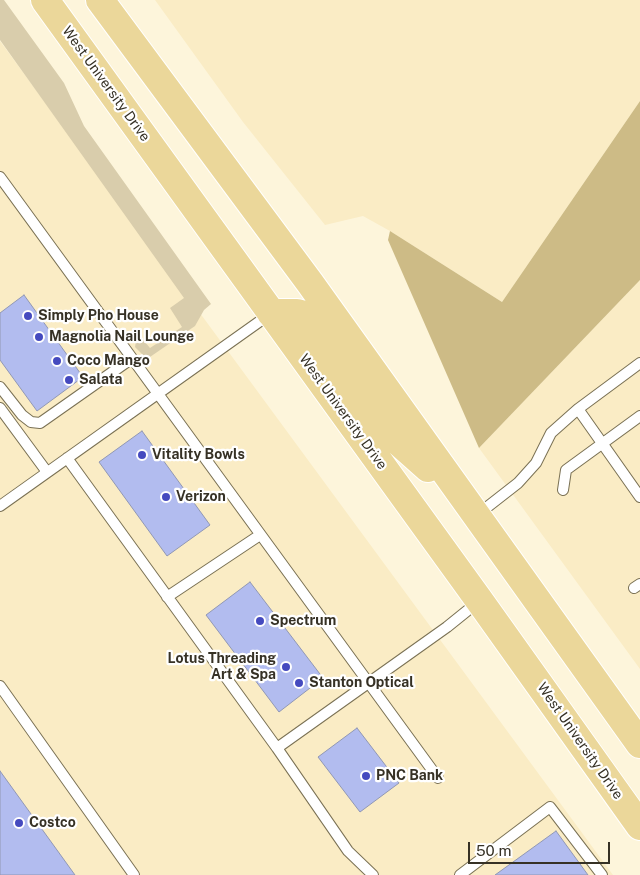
<!DOCTYPE html>
<style>
body{margin:0}
#map{position:relative;width:640px;height:875px;overflow:hidden;background:#fdf5db;font-family:"Public Sans",sans-serif}
canvas{display:block}
.scale{position:absolute;left:468px;top:842px;width:142px;height:22px;box-sizing:border-box;border:2px solid #363125;border-top:0;padding-left:6px;font-size:15px;line-height:18px;white-space:nowrap;color:#363125;-webkit-text-stroke:4px #fff;paint-order:stroke}
</style>
<div id="map">
<canvas width="640" height="875"></canvas>
<div class="scale">50 m</div>
</div>
<script>
const g = document.querySelector('canvas').getContext('2d');
g.lineJoin = 'round';
function paint(path, color) { g.fillStyle = color; g.fill(path, 'evenodd'); }
const toPath = rows => new Path2D(rows.map(r => 'M' + r).join(''));
function stroke(path, color, width, dash) { g.strokeStyle = color; g.lineWidth = width; g.lineCap = dash ? 'butt' : 'round'; g.setLineDash(dash || []); g.stroke(path); }
function write(font, color, halo, rows, align = 'center') {
  g.font = font + ' "Public Sans",sans-serif'; g.lineWidth = 4.5; g.setLineDash([]); g.textBaseline = 'middle'; g.strokeStyle = halo; g.fillStyle = color; for (const [text, x, y, turn = 0] of rows) {
    g.save(); g.translate(x, y); g.rotate((+turn || 0) * Math.PI / 180); g.textAlign = isNaN(turn) ? turn : align; if (halo) g.strokeText(text, 0, 0); g.fillText(text, 0, 0); g.restore();
  }
}
const built = toPath([
 [155,0,640,0,640,101,502,302,390,231,363,216,325,225,243,122],
 [0,41,613,875,0,875],
 [640,280,640,669,479,448]
]);
const green = toPath([
 [0,0,4,0,64,83,84,126,211,304,204,310,195,326,147,359,135,347,136,341,140,336,150,348,182,327,170,308,184,298,0,40]
]);
const forest = toPath([
 [640,101,640,280,479,448,388,240,390,231,502,302]
]);
const building = toPath([
 [24,295,83,377,37,411,0,360,0,313,24,295],
 [142,431,210,525,167,556,99,462,142,431],
 [250,582,323,678,279,712,206,615,250,582],
 [357,728,399,783,360,812,318,757,357,728],
 [0,771,75,875,0,875,0,771],
 [556,831,588,875,495,875,556,831]
]);
const service = toPath([
 [0,177,438,778],
 [0,387,22,415,31,422,40,423,131,359],
 [0,408,47,472],
 [578,409,640,497],
 [67,458,277,748,348,851,373,875],
 [563,490,566,470,640,416],
 [0,506,270,314],
 [477,515,518,483,536,463,551,433,578,409,640,363],
 [634,588,640,584],
 [167,597,260,535],
 [0,686,134,875],
 [277,748,447,627,478,602],
 [460,875,550,807,602,875]
]);
const trunk = toPath([
 [45,0,479,600,640,826],
 [100,0,310,283,640,744],
 [271,313,297,313,304,315,311,321,392,436,428,468]
]);
const markers = [
 [28,316,5,"#454abf"],
 [39,337,5,"#454abf"],
 [57,361,5,"#454abf"],
 [69,380,5,"#454abf"],
 [142,455,5,"#454abf"],
 [166,497,5,"#454abf"],
 [260,621,5,"#454abf"],
 [286,667,5,"#454abf"],
 [299,683,5,"#454abf"],
 [366,776,5,"#454abf"],
 [19,823,5,"#454abf"]
];
const streetNames = [
 ["West University Drive",106,84,54],
 ["West University Drive",343,412,54],
 ["West University Drive",580,741,55]
];
const poiNames = [
 ["Simply Pho House",38,316],
 ["Magnolia Nail Lounge",49,337],
 ["Coco Mango",67,361],
 ["Salata",79,380],
 ["Vitality Bowls",152,455],
 ["Verizon",176,497],
 ["Spectrum",270,621],
 ["Lotus Threading",276,659,"right"],
 ["Art & Spa",276,675,"right"],
 ["Stanton Optical",309,683],
 ["PNC Bank",376,776],
 ["Costco",29,823]
];
paint(built, '#faecc5');
paint(green, '#d9cdac');
paint(forest, '#cdbb86');
paint(building, '#b2bcef');
stroke(building, '#9198b4', 1);
stroke(service, '#7a7154', 12);
stroke(trunk, '#fff', 30);
stroke(service, '#fff', 10);
stroke(trunk, '#ebd79a', 28);
for (const [x, y, r, color] of markers) { const dot = new Path2D(); dot.arc(x, y, r, 0, 2 * Math.PI); g.fillStyle = color; g.fill(dot); stroke(dot, '#fff', 2); }
write('14px', '#363125', '#fff', streetNames);
write('bold 14px', '#363125', '#fff', poiNames, 'left');
</script>
